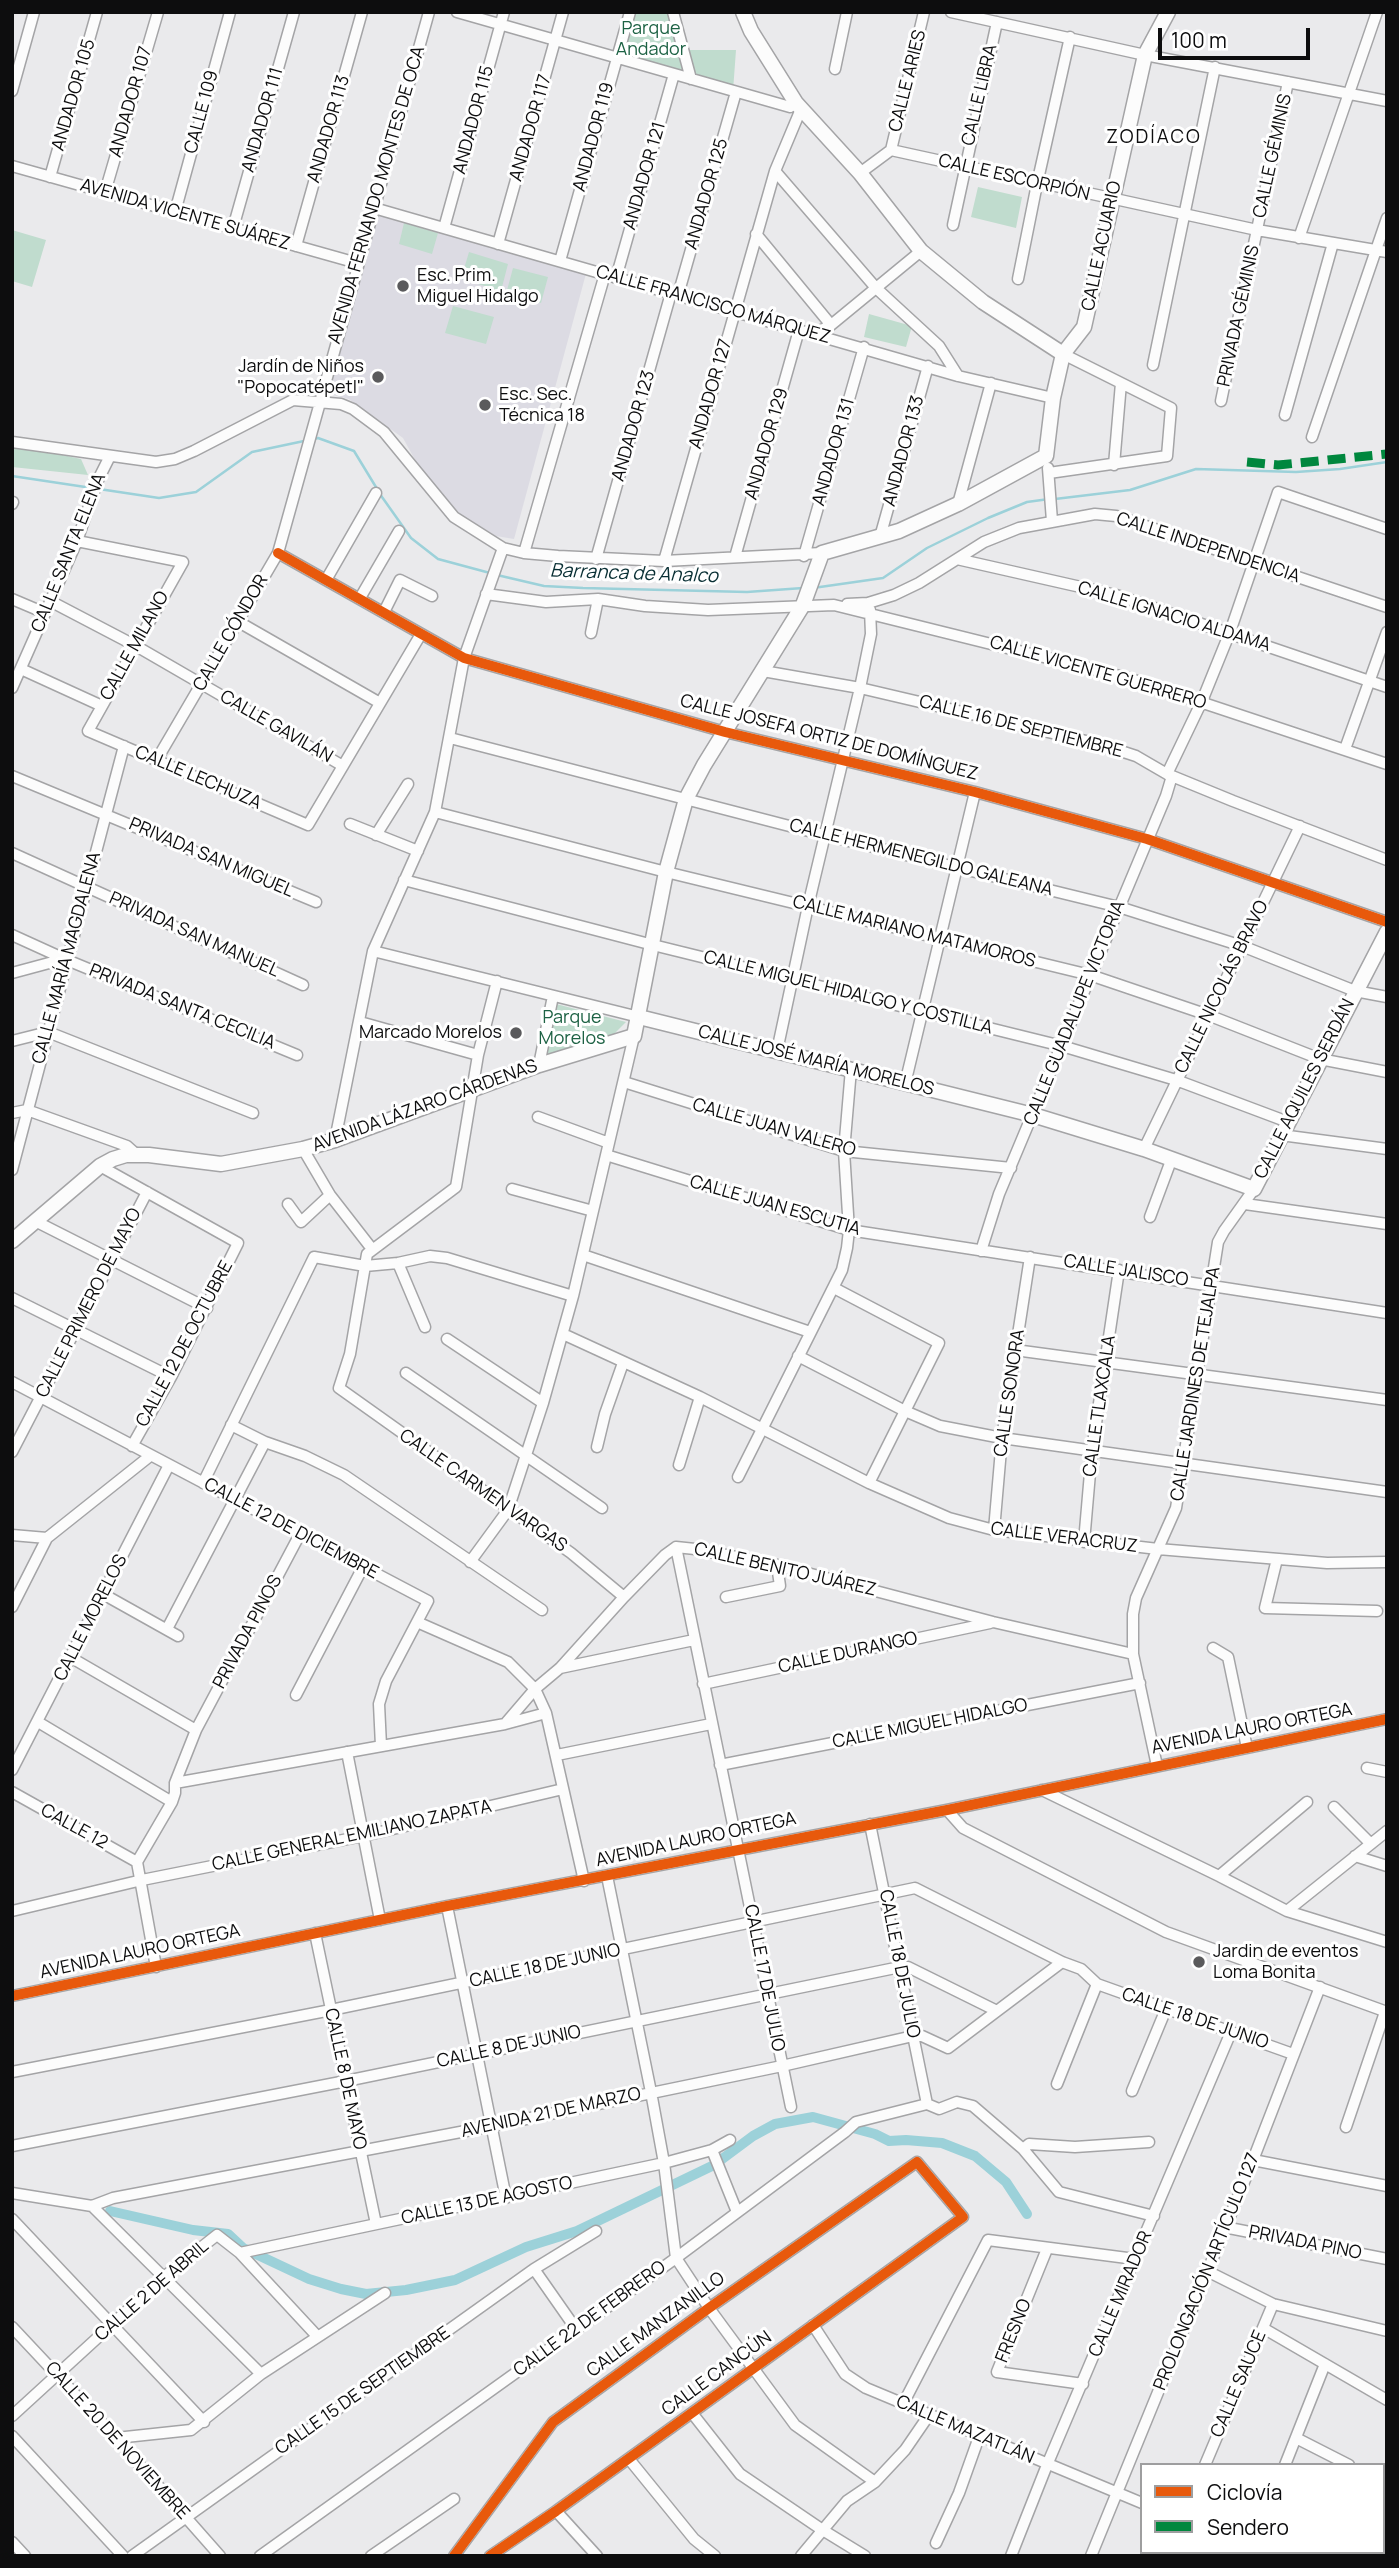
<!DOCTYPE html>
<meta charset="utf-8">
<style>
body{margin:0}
#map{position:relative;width:1399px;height:2568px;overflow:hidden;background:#eaeaec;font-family:Manrope,sans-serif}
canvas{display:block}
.frame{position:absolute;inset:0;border:14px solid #0d0d0e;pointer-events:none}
.legend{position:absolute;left:1140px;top:2463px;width:245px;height:91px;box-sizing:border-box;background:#fff;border:2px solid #9e9e9f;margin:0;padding:9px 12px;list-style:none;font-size:21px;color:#0d0d0e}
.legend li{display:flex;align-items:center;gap:14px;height:35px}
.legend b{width:35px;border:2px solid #9e9e9f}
.scale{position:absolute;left:1158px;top:28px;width:152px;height:32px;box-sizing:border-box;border:4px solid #0d0d0e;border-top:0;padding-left:9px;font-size:21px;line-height:24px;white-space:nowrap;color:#0d0d0e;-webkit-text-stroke:5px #fff;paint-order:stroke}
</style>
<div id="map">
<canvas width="1399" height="2568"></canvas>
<div class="frame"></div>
<ul class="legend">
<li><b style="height:9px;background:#e8590c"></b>Ciclovía</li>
<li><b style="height:9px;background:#00873e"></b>Sendero</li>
</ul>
<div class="scale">100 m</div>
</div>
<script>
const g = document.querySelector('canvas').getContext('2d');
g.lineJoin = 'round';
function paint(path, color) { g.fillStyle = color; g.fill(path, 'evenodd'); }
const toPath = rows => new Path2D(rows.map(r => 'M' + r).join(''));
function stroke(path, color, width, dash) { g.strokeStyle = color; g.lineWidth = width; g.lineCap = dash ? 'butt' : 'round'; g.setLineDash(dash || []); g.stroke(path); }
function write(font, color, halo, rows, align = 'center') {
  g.font = font + ' Manrope,sans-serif'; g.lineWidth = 6; g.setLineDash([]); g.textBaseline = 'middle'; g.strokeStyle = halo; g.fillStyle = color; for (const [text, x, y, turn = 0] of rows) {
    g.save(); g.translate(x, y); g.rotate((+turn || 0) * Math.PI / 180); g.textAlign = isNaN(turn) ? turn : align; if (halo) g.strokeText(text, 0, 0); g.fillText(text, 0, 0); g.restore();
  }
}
const built = toPath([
 [377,209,587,270,514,539,496,536,455,512,430,487,403,438,349,399,326,393]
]);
const green = toPath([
 [630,12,673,12,683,50,736,50,733,91,617,58],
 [978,187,1022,197,1016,228,971,217],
 [404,223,438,233,432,254,399,244],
 [12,230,46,240,32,287,12,281],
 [469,252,508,264,501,291,461,279],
 [513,268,548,277,541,303,506,294],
 [453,306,494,317,486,344,445,333],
 [869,314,912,326,906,347,864,337],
 [12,444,81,459,88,475,12,467],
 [556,1004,626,1022,610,1038,545,1056]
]);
const stream = toPath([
 [314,439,318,438,354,451,382,497,411,538,438,559,490,573],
 [12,476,92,488],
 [99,489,159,498,196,492,252,452,304,441],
 [1055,499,1130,490,1196,469,1296,472,1340,469,1387,462],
 [497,575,544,586,583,588,747,592,803,588],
 [813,588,883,578,927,548,988,518,1027,502,1049,499]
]);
const canal = toPath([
 [110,2211,193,2230,228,2234,243,2248,309,2279,341,2289,366,2294,406,2290,455,2280,526,2247,577,2231,714,2165,753,2136,775,2124,813,2117,875,2134,889,2141,906,2140,942,2143,975,2156,1006,2182,1027,2214]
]);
const minor = toPath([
 [457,12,790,107,796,103],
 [673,12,691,79],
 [951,12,1145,55,1387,101],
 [835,69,847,12],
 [12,91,34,12],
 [891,150,924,12],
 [12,166,357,263],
 [775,171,876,288,939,346,958,376],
 [860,173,891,150,1257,230,1387,252],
 [50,177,97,12],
 [105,192,158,12],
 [374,208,958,376,1053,398],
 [175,212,230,12],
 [953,225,997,22],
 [233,228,294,12],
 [444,228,504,12],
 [756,234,831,325],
 [1299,238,1377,12],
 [498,244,563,12],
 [296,246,362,12],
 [560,261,630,12],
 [616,278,674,74],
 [1018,279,1037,184,1070,37],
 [678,295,736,92],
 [814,334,831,325,921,251],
 [1153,365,1215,67],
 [1221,401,1288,82],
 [1285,415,1333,243],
 [1312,437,1387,218],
 [12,442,156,462,175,459,194,451,293,400,341,404,353,409,384,432,454,517,503,548,524,553,558,556,664,561,822,553],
 [1114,465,1121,383],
 [1048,468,1052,521],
 [1049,473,1167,456,1171,408,1063,354],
 [12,504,13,502],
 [958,504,991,383],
 [880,537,928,366],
 [77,541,183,562,88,731,308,825,421,634],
 [278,553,464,658,725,732,975,792,1147,839,1387,922],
 [524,553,605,274],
 [804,556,864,347],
 [735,557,799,330],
 [596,559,671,293],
 [957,559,1116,595,1387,687],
 [664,561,775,171,801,109],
 [326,580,376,493],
 [486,594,546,602,598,599,645,606,708,610,834,605,1128,678,1387,764],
 [360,598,399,531],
 [12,599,45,613],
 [50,601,136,646,343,766],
 [847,604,868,603,894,595,919,583,984,542,1019,528,1095,514,1116,516,1387,607],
 [384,612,400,580,432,596],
 [237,621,380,703],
 [591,633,598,599],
 [21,669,102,706],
 [763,671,860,688,1099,744,1136,756,1167,774,1233,801,1387,860],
 [12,688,77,541,98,480,110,456],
 [450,738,824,835,1119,907,1242,946,1355,991,1387,997],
 [1345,749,1387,632],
 [156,761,278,553,429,12],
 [1167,774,1202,701,1230,632,1278,492,1387,529],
 [12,776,316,902],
 [435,812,666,872,1090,975,1208,1015,1320,1059,1387,1072],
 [350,824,418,851],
 [376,835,408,784],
 [12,853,303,985],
 [404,880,653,945,1062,1046,1176,1080,1288,1122],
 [12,935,67,960,297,1055],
 [373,951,639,1017],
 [12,973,64,959],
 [497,981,478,1055,456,1187,367,1254,350,1354,339,1388,571,1553,624,1597],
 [360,1022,478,1055],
 [12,1041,48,1032,253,1113],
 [777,1051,808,906,860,688,871,634,870,610],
 [539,1065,553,996],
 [624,1082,844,1151,1011,1168],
 [905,1084,975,792],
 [12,1113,27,1110,127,1146,137,1155],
 [538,1117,609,1143],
 [1281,1135,1387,1149],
 [335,1140,373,951,435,812,464,658,503,548],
 [303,1149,330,1195,372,1249],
 [1144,1149,1300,826],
 [606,1155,849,1230,1387,1313],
 [100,1166,238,1243,171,1377,132,1446],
 [12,1170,124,746],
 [512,1189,593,1211],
 [288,1204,301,1222,330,1195],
 [1245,1204,1387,1224],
 [1150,1217,1172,1158],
 [37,1222,207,1308],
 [981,1251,999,1194,1166,796,1172,776],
 [583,1255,810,1332],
 [398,1263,425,1327],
 [834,1288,939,1343,869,1483],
 [12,1298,171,1377],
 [563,1334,700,1397,869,1483,949,1518,994,1530,1158,1549,1327,1563,1387,1562],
 [447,1339,543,1403],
 [1015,1350,1387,1400],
 [798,1356,905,1411,940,1426,1002,1438,1387,1492],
 [406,1373,602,1508],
 [12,1382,428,1601,386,1681,379,1704,381,1746],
 [231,1425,265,1442,305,1456,344,1475,542,1610],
 [597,1447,605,1414,623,1363],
 [12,1452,147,1192],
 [679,1465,700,1397],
 [738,1477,842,1270,847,1248,849,1230,844,1151,851,1069],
 [203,1483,314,1257,365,1266,398,1263,430,1256,447,1258,573,1296],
 [994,1530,1002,1438,1030,1257],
 [12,1535,47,1538],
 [1084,1542,1092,1450,1119,1270],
 [676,1547,791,2107],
 [1277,1559,1265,1608,1377,1611],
 [470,1562,508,1510,543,1403,573,1296,634,1036],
 [103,1594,178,1636],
 [726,1597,780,1586,777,1565],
 [12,1607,47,1538,150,1456],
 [417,1622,508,1662,535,1689,546,1713,584,1881],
 [167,1629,265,1442],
 [1213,1648,1228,1657,1247,1748],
 [70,1657,196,1730],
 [560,1668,694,1640],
 [703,1684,990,1623],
 [296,1695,363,1567],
 [38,1722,172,1802],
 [505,1724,535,1689,560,1668,624,1597,665,1555,676,1547,695,1549,777,1565,993,1622,1133,1654],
 [347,1752,380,1920],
 [557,1755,711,1724],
 [720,1765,1140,1683],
 [1157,1766,1133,1654,1133,1614,1136,1598,1176,1508,1218,1242,1224,1231,1254,1189],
 [1367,1768,1387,1772],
 [12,1770,169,1465],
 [175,1783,505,1724,546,1713],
 [1042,1790,1219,1876,1287,1911,1387,1942],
 [12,1792,137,1862],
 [1334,1807,1371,1844],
 [947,1810,963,1828,1166,1932,1387,2012],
 [870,1824,927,2104],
 [1355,1856,1387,1866],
 [607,1876,651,2092,664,2163,676,2258,709,2308,795,2425,875,2482],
 [1219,1876,1307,1802],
 [447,1906,506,2198],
 [12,1911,142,1880,363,1836,563,1789],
 [1287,1911,1387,1831],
 [315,1933,376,2224],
 [156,1967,137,1862,172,1802,175,1793,175,1783,196,1730,300,1534],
 [12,1996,447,1906,947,1810,1387,1719],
 [12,2072,331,2010,915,1888,1062,1962,1081,1969,1097,1984,1293,2054],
 [1057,2084,1097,1984],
 [1132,2091,1166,2009],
 [927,2104,939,2109,957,2102,973,2106,1023,2149,1059,2192,1154,2216],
 [1346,2127,1385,2012],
 [12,2146,346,2081,900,1967,908,1967,997,2011],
 [1023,2149,1029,2144,1075,2147,1149,2142],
 [712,2150,737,2212],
 [1253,2160,1387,2186],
 [12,2193,92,2206,113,2198,492,2126,782,2066,913,2036,922,2036,948,2048,1062,1962],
 [92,2206,261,2374],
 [12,2219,204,2422],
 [1224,2227,1387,2259],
 [1047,2249,997,2372,1083,2384],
 [240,2253,664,2163,712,2150,730,2140],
 [534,2269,576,2329],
 [1207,2271,1273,2304,1387,2331],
 [813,2325,845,2374,866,2388,1142,2503],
 [12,2327,116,2438,220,2556],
 [1263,2328,1387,2400],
 [903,2404,988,2240,1135,2259],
 [692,2413,740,2474,821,2529,865,2556],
 [12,2416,165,2276,217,2235,240,2253,317,2336],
 [12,2436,123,2556],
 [116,2438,191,2430,261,2374,385,2293],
 [1296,2438,1349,2465],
 [629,2459,694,2539,715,2556],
 [1205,2465,1273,2304],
 [1285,2465,1325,2364],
 [1383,2481,1387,2482],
 [556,2511,597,2556],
 [1383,2527,1387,2526],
 [12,2542,25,2556],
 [936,2543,959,2493,979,2437],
 [132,2556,534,2269,596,2231],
 [260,2556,676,2258,845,2132,856,2122,927,2104],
 [371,2556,454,2499],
 [454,2556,553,2422,709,2308,917,2162,963,2217,556,2511,490,2556],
 [801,2556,847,2501,875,2482,905,2450,929,2415],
 [1011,2556,1047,2465,1231,2032],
 [1091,2556,1253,2160,1320,1987],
 [1201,2556,1202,2552],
 [1248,2556,1249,2552]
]);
const tertiary = toPath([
 [743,12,751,31,796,103,860,173,921,251,983,302,1063,354],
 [639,1017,1033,1115,1144,1149,1254,1189,1387,932],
 [12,1241,100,1166,113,1159,126,1155,149,1155,221,1164,303,1149,335,1140,539,1065,634,1036,666,872,686,799,704,765,803,605,822,553,899,531,958,504,1046,456,1053,398,1063,354,1084,327,1145,55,1168,12]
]);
const quiet = toPath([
 [1247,462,1278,465,1387,454]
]);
const cycleway = toPath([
 [278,553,464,658,725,732,975,792,1147,839,1387,922],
 [12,1996,447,1906,947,1810,1387,1719],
 [454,2556,553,2422,709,2308,917,2162,963,2217,556,2511,490,2556]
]);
const markers = [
 [403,286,7,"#5a5a5c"],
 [378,377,7,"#5a5a5c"],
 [485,405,7,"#5a5a5c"],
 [516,1033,7,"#5a5a5c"],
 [1199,1962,7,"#5a5a5c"]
];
const parkNames = [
 ["Parque",651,29],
 ["Andador",651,50],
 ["Parque",572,1018],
 ["Morelos",572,1039]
];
const streetNames = [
 ["CALLE ARIES",908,81,-76],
 ["ANDADOR 105",74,95,-74],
 ["CALLE LIBRA",980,95,-77],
 ["ANDADOR 107",131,102,-74],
 ["CALLE 109",202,112,-75],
 ["ANDADOR 111",263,120,-74],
 ["ANDADOR 115",474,120,-75],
 ["ANDADOR 117",531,128,-74],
 ["ANDADOR 113",329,129,-74],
 ["ANDADOR 119",594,137,-75],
 ["CALLE GÉMINIS",1273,156,-78],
 ["ANDADOR 121",645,176,-74],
 ["CALLE ESCORPIÓN",1014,178,13],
 ["ANDADOR 125",707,194,-74],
 ["AVENIDA FERNANDO MONTES DE OCA",377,195,-74],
 ["AVENIDA VICENTE SUÁREZ",185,215,16],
 ["CALLE ACUARIO",1102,246,-78],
 ["CALLE FRANCISCO MÁRQUEZ",713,305,16],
 ["PRIVADA GÉMINIS",1239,316,-78],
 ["ANDADOR 127",711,394,-74],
 ["ANDADOR 123",634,426,-74],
 ["ANDADOR 129",767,444,-74],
 ["ANDADOR 133",904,451,-75],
 ["ANDADOR 131",834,452,-74],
 ["CALLE INDEPENDENCIA",1208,548,18],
 ["CALLE SANTA ELENA",69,553,-68],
 ["CALLE IGNACIO ALDAMA",1174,617,17],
 ["CALLE CÓNDOR",231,633,-60],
 ["CALLE MILANO",135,646,-61],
 ["CALLE VICENTE GUERRERO",1098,673,16],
 ["CALLE GAVILÁN",276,727,30],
 ["CALLE 16 DE SEPTIEMBRE",1021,727,14],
 ["CALLE JOSEFA ORTIZ DE DOMÍNGUEZ",829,738,14],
 ["CALLE LECHUZA",198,778,23],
 ["PRIVADA SAN MIGUEL",211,858,23],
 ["CALLE HERMENEGILDO GALEANA",921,858,14],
 ["CALLE MARIANO MATAMOROS",914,932,14],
 ["PRIVADA SAN MANUEL",194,935,24],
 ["CALLE MARÍA MAGDALENA",67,958,-75],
 ["CALLE NICOLÁS BRAVO",1222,987,-64],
 ["CALLE MIGUEL HIDALGO Y COSTILLA",848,993,14],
 ["PRIVADA SANTA CECILIA",182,1007,22],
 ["CALLE GUADALUPE VICTORIA",1075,1013,-68],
 ["CALLE JOSÉ MARÍA MORELOS",816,1061,14],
 ["CALLE AQUILES SERDÁN",1305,1089,-63],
 ["AVENIDA LÁZARO CÁRDENAS",425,1106,-20],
 ["CALLE JUAN VALERO",774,1128,16],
 ["CALLE JUAN ESCUTIA",775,1206,16],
 ["CALLE JALISCO",1126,1271,9],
 ["CALLE PRIMERO DE MAYO",89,1303,-63],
 ["CALLE 12 DE OCTUBRE",185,1344,-62],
 ["CALLE JARDINES DE TEJALPA",1196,1384,-81],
 ["CALLE SONORA",1010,1393,-82],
 ["CALLE TLAXCALA",1100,1406,-82],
 ["CALLE CARMEN VARGAS",483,1491,35],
 ["CALLE 12 DE DICIEMBRE",291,1529,28],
 ["CALLE VERACRUZ",1064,1538,7],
 ["CALLE BENITO JUÁREZ",785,1570,13],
 ["CALLE MORELOS",91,1618,-63],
 ["PRIVADA PINOS",248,1632,-62],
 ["CALLE DURANGO",848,1653,-12],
 ["CALLE MIGUEL HIDALGO",930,1724,-11],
 ["AVENIDA LAURO ORTEGA",1252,1729,-11],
 ["CALLE 12",74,1827,29],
 ["CALLE GENERAL EMILIANO ZAPATA",352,1836,-12],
 ["AVENIDA LAURO ORTEGA",696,1840,-12],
 ["AVENIDA LAURO ORTEGA",140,1952,-12],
 ["CALLE 18 DE JULIO",899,1964,79],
 ["CALLE 18 DE JUNIO",545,1966,-12],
 ["CALLE 17 DE JULIO",764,1978,79],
 ["CALLE 18 DE JUNIO",1195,2019,19],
 ["CALLE 8 DE JUNIO",509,2047,-12],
 ["CALLE 8 DE MAYO",345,2079,78],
 ["AVENIDA 21 DE MARZO",551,2113,-12],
 ["CALLE 13 DE AGOSTO",487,2201,-12],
 ["PRIVADA PINO",1305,2243,11],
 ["PROLONGACIÓN ARTÍCULO 127",1207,2272,-68],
 ["CALLE 2 DE ABRIL",152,2291,-41],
 ["CALLE MIRADOR",1121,2294,-67],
 ["CALLE 22 DE FEBRERO",590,2319,-36],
 ["CALLE MANZANILLO",656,2325,-36],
 ["FRESNO",1014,2331,-68],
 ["CALLE CANCÚN",717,2374,-36],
 ["CALLE SAUCE",1239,2384,-67],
 ["CALLE 15 DE SEPTIEMBRE",363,2391,-35],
 ["CALLE MAZATLÁN",965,2430,23],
 ["CALLE 20 DE NOVIEMBRE",117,2441,48]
];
const poiNames = [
 ["Esc. Prim.",417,276],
 ["Miguel Hidalgo",417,297],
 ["Jardín de Niños",364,367,"right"],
 ["\"Popocatépetl\"",364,388,"right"],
 ["Esc. Sec.",499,395],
 ["Técnica 18",499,416],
 ["Marcado Morelos",502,1033,"right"],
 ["Jardin de eventos",1213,1952],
 ["Loma Bonita",1213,1973]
];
const neighbourhoodNames = [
 ["ZODÍACO",1154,138]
];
const waterNames = [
 ["Barranca de Analco",634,574,2]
];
paint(built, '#dcdbe3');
paint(green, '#c0dcce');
stroke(stream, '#9cd1d9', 2.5);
stroke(canal, '#9cd1d9', 10);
stroke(minor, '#a4a4a6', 13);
stroke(tertiary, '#a4a4a6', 17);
stroke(minor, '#fcfcfc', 10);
stroke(tertiary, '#fcfcfc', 14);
stroke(quiet, '#00873e', 9, [18, 9]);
stroke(cycleway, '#e8590c', 10);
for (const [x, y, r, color] of markers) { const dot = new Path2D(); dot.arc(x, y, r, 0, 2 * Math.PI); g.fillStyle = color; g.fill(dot); stroke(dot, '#fff', 2.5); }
write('18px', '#1d6244', '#fff', parkNames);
write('18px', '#0d0d0e', '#fff', streetNames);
write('18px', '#0d0d0e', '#fff', poiNames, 'left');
g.letterSpacing = '2px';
write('19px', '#0d0d0e', '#fff', neighbourhoodNames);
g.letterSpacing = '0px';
write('italic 19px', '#092f34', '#fff', waterNames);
</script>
